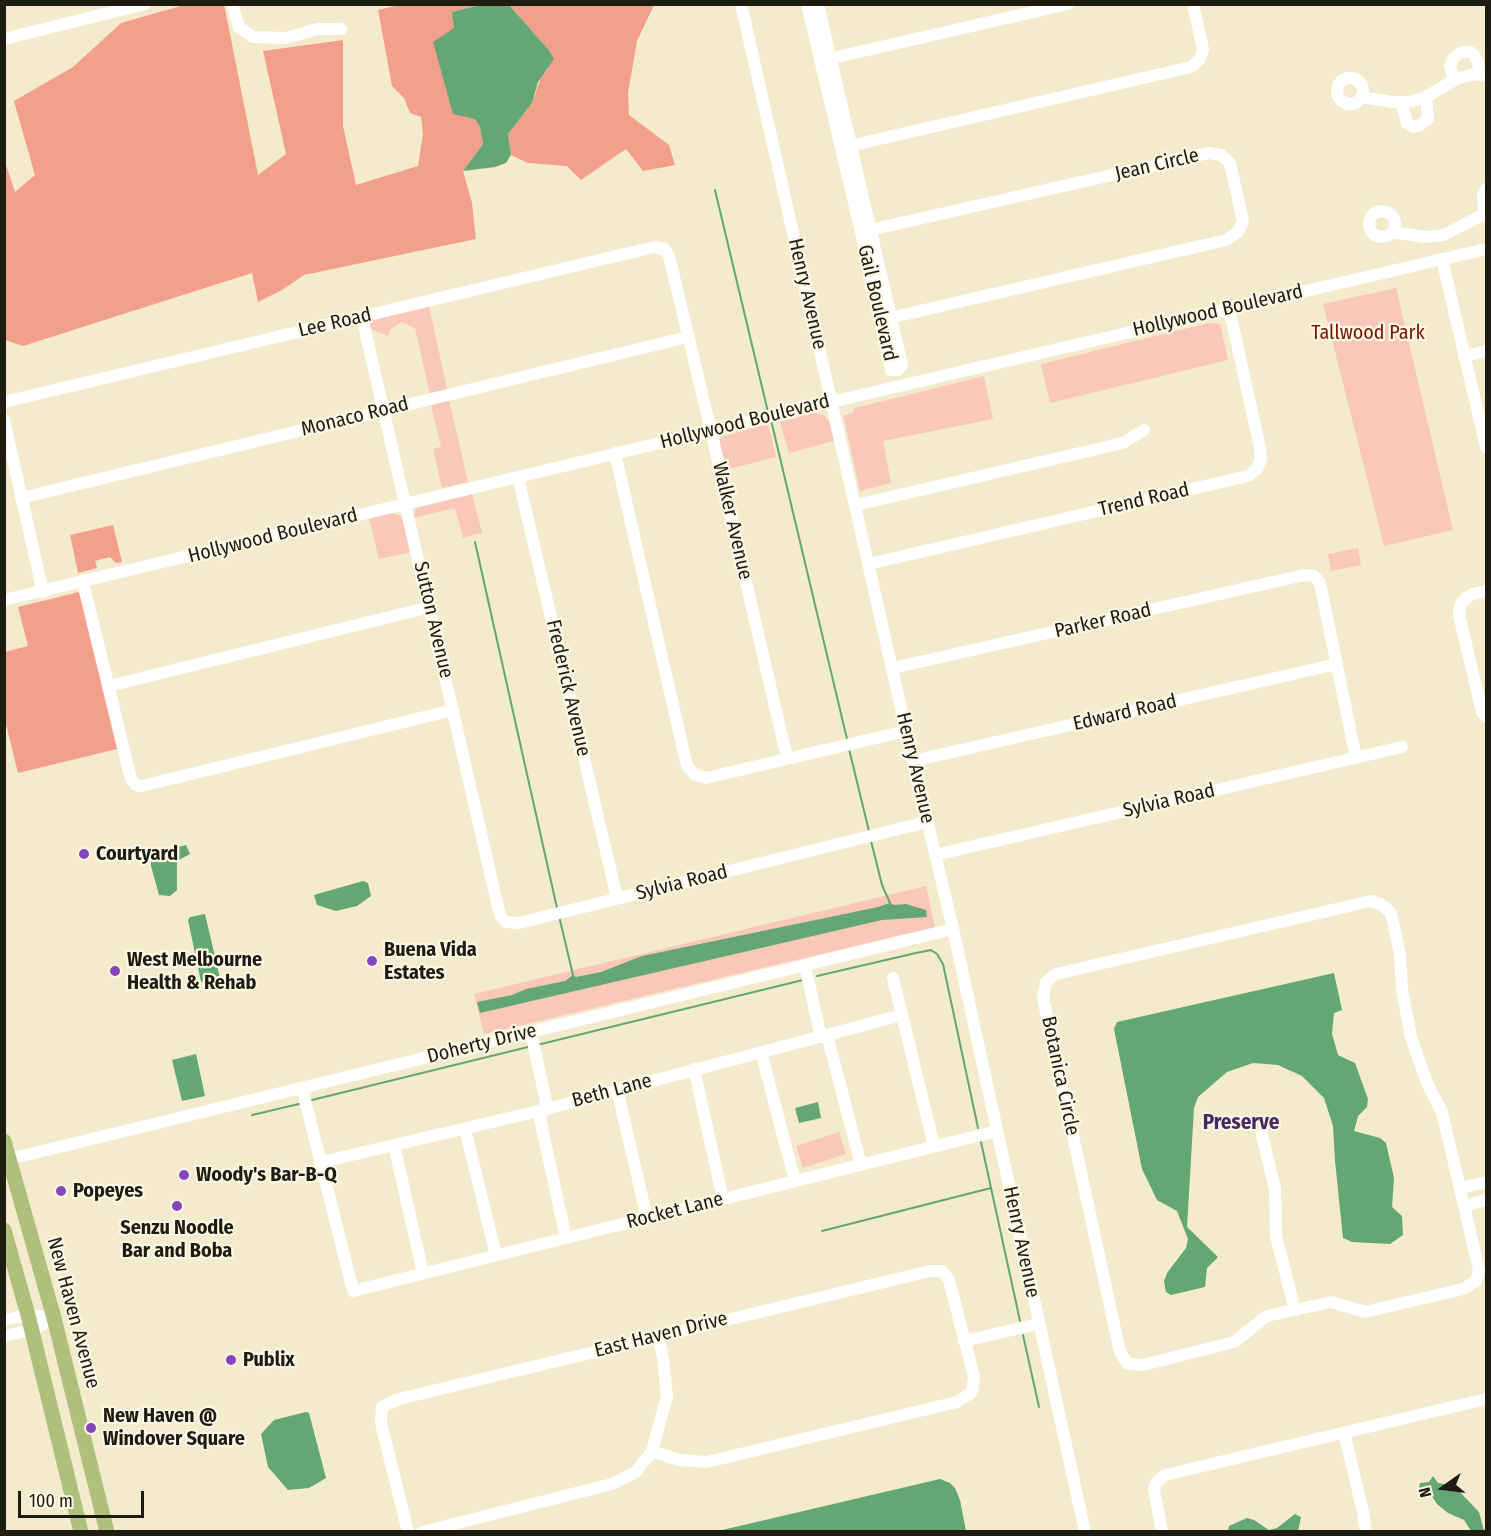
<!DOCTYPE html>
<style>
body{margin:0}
#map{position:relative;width:1491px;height:1536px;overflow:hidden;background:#f4eacc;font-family:"Fira Sans Condensed",sans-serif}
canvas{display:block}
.frame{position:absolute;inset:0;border:6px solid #1e1b10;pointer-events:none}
.north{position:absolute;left:1413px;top:1458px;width:60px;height:60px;-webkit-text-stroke:4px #fdf8e6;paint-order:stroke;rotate:256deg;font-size:16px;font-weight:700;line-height:24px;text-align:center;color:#1e1b10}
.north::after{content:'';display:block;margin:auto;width:21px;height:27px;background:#1e1b10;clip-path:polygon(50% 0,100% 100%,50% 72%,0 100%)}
.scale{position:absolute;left:18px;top:1491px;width:126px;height:27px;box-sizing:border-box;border:3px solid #1e1b10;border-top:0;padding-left:8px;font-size:18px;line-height:21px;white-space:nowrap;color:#1e1b10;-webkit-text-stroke:4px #fdf8e6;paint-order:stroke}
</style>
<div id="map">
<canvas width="1491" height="1536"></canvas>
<div class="frame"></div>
<div class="north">N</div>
<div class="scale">100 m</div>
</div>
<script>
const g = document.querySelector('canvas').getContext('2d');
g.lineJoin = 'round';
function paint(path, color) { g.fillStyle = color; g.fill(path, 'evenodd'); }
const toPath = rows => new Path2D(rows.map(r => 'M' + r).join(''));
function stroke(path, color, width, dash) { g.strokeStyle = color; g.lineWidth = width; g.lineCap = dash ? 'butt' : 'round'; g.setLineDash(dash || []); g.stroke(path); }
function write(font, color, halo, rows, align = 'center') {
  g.font = font + ' "Fira Sans Condensed",sans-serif'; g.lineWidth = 4.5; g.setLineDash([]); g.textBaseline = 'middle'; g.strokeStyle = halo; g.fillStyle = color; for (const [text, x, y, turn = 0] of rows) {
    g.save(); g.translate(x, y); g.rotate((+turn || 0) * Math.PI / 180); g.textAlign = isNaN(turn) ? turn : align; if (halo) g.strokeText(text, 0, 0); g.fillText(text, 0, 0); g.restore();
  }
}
const green = toPath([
 [1396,288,1453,530,1384,546,1323,304],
 [429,306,447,389,430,394,415,328,401,322,390,330,388,336,369,328,372,321,381,317],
 [1209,323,1220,324,1228,360,1050,403,1041,364],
 [984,376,993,419,883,441,891,483,860,491,843,415,851,414,855,408],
 [449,400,468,482,442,488,433,449,441,447,431,405],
 [814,413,823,415,829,421,834,441,789,453,780,422],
 [768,424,776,457,725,470,719,445,720,439,724,436],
 [472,494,482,533,463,538,455,508,414,518,415,510,417,508],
 [392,513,401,516,403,520,411,552,379,559,369,518],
 [1358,548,1361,565,1331,571,1328,554],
 [926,886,935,927,484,1034,474,994],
 [839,1132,846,1154,803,1168,796,1146]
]);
const forest = toPath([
 [224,4,258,175,286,154,263,51,343,40,343,126,356,185,418,166,423,134,421,117,410,113,404,98,392,86,378,10,403,4,480,5,452,12,475,119,480,127,483,144,463,171,472,203,476,239,304,275,282,290,258,302,252,273,23,346,5,340,4,159,15,192,35,175,14,101,73,67,121,23,184,5],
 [509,5,654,5,637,41,628,93,629,115,669,145,675,165,643,171,626,149,581,180,567,166,528,163,511,155,508,134,532,103,541,77,548,69,548,49],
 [113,525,122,562,116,563,110,557,95,561,97,568,78,573,70,535],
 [79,592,117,749,18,773,4,716,5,652,28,646,18,607]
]);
const water = toPath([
 [480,5,509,5,548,49,554,59,538,82,532,103,508,134,511,155,506,163,495,167,463,171,483,144,480,127,475,119,453,114,433,42,454,28,452,12],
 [186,845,190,854,177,861,177,890,170,896,159,895,151,866,151,854],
 [363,881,368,883,371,896,357,906,336,911,317,905,314,895],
 [890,903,894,905,906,904,926,910,927,917,882,920,480,1013,477,1002,512,995,526,989,565,981,573,975,576,977,601,972,642,956,878,907],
 [205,914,220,978,201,982,188,920,190,917],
 [1334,973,1342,1010,1334,1013,1332,1034,1338,1055,1355,1063,1368,1099,1367,1107,1358,1116,1354,1131,1380,1138,1386,1143,1394,1178,1392,1207,1402,1216,1403,1235,1390,1244,1352,1242,1343,1238,1335,1161,1333,1126,1324,1098,1302,1076,1278,1065,1253,1063,1227,1072,1198,1097,1194,1108,1187,1227,1218,1257,1207,1268,1205,1287,1171,1295,1166,1292,1164,1281,1167,1273,1186,1248,1188,1239,1177,1211,1157,1200,1142,1169,1114,1029,1117,1022],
 [196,1054,205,1096,182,1101,172,1060],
 [818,1102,821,1118,799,1123,795,1108],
 [306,1412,309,1413,326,1478,309,1488,288,1490,268,1467,261,1434,274,1420],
 [1433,1476,1438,1483,1454,1486,1479,1512,1484,1531,1471,1531,1464,1520,1448,1513,1437,1504,1431,1495,1419,1489,1420,1483,1429,1482],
 [940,1479,950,1483,955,1488,960,1500,966,1531,718,1531],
 [1295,1514,1301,1517,1298,1531,1228,1531,1229,1526,1247,1518,1254,1520,1269,1530,1277,1528]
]);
const stream = toPath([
 [715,190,768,412],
 [771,420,847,739],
 [475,542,557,908],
 [849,749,869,831],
 [871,841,882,885,890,903],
 [559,916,573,975],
 [817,976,916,953,931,950,937,954,943,964,978,1128],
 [537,1045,803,980],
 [312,1100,528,1047],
 [252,1115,299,1104],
 [981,1142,1020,1321],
 [822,1231,991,1188],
 [1023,1335,1039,1407]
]);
const minor = toPath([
 [232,4,239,27,253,37,286,38,317,29,341,29],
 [741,4,913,761,953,929,1085,1532],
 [807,4,861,232,891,370,898,370,902,365,818,4],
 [4,39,145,4],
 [824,60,1068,4],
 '1337 91a13 13 0 1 1 26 0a13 13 0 1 1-26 0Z',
 [1454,80,1450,66,1454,57,1462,52,1470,52,1474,55,1478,63,1480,75],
 [1361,97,1392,102,1408,102,1424,98,1458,78,1476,74,1486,75],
 [1401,102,1407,123,1413,127,1418,126,1428,119,1426,96],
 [845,147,1191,67,1200,59,1203,49,1193,4],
 '1369 224a13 13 0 1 1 26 0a13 13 0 1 1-26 0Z',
 [1484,214,1483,195,1486,189],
 [861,232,1209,153,1221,155,1230,163,1243,221,1238,232,1226,240,881,320],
 [1392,232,1425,237,1444,235,1486,213],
 [1442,259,1486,447],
 [362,317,498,907,501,917,506,922,519,923,927,822],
 [1464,356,1486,351],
 [4,402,654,247,665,249,669,256,711,431,787,758],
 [4,420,43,592],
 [615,453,687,766,695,775,706,778,906,731],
 [518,477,617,898],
 [21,498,688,337],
 [856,505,1123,443,1144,430],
 [869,564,1248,476,1257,469,1261,459,1260,448,1229,308],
 [83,582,131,779,136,785,142,786,453,710],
 [1486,591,1472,594,1465,599,1460,605,1459,615,1482,712,1486,717],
 [4,600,831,402,1486,249],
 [893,668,1304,575,1314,576,1320,583,1356,758],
 [109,686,430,607],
 [913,761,1337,664],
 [935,855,1402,747],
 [1371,901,1382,905,1391,913,1400,954,1402,990,1411,1037,1427,1083,1442,1112,1479,1270,1476,1281,1463,1289,1365,1312,1331,1302,1267,1316,1234,1342,1143,1365,1128,1364,1120,1352,1043,998,1046,982,1056,974,1371,901],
 [805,966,821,1037],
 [893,978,934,1146],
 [531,1032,546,1102,540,1119,566,1238],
 [827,1035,861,1165],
 [761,1052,795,1181],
 [694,1069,723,1199],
 [302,1088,353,1291,997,1131],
 [617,1089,647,1218],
 [465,1129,496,1255],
 [1262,1135,1275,1189,1276,1236,1295,1310],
 [394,1145,423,1273],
 [10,1159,953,929],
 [322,1162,543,1110,902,1015],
 [1460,1188,1486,1182],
 [1464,1206,1486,1200],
 [4,1320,28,1315,54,1318],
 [4,1336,31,1330,54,1318],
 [964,1341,1038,1324],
 [1344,1432,1363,1512,1366,1532],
 [408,1532,381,1423,382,1407,399,1399,930,1271,942,1271,949,1280,974,1377,972,1392,957,1402,707,1462,679,1460,652,1451],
 [422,1532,612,1484,636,1472,652,1451,667,1396,663,1358,658,1335],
 [1162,1532,1154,1490,1156,1483,1165,1475,1486,1399]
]);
const major = toPath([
 [4,1141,54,1318,107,1532],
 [4,1230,28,1315,81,1532]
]);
const markers = [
 [84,854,6,"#8645ba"],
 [372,961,6,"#8645ba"],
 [115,971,6,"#8645ba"],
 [184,1175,6,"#8645ba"],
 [61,1191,6,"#8645ba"],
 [177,1206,6,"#8645ba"],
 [231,1360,6,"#8645ba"],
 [91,1428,6,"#8645ba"]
];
const streetNames = [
 ["Jean Circle",1157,165,-13],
 ["Henry Avenue",807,294,77],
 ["Gail Boulevard",877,303,77],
 ["Hollywood Boulevard",1218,311,-13],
 ["Lee Road",335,323,-13],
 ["Monaco Road",355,417,-14],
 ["Hollywood Boulevard",745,422,-14],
 ["Trend Road",1144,500,-13],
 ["Walker Avenue",732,521,77],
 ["Hollywood Boulevard",273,536,-14],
 ["Sutton Avenue",433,620,77],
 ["Parker Road",1103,621,-13],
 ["Frederick Avenue",568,688,77],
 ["Edward Road",1125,713,-13],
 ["Henry Avenue",915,768,77],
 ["Sylvia Road",1169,801,-13],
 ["Sylvia Road",682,883,-14],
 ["Doherty Drive",482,1044,-14],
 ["Botanica Circle",1060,1076,78],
 ["Beth Lane",612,1091,-15],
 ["Rocket Lane",675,1211,-14],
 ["Henry Avenue",1021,1242,78],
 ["New Haven Avenue",73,1313,75],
 ["East Haven Drive",661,1335,-14]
];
const parkNames = [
 ["Tallwood Park",1368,333]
];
const poiNames = [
 ["Courtyard",96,854],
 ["Buena Vida",384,950],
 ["Estates",384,973],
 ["West Melbourne",127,960],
 ["Health & Rehab",127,983],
 ["Woody's Bar-B-Q",196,1175],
 ["Popeyes",73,1191],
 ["Senzu Noodle",177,1228,"center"],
 ["Bar and Boba",177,1251,"center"],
 ["Publix",243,1360],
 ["New Haven @",103,1416],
 ["Windover Square",103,1439]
];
const neighbourhoodNames = [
 ["Preserve",1241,1123]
];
paint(green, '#fac7bb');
paint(forest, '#f2a08c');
paint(water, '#63a774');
stroke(stream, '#63a774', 2);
stroke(minor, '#fff', 12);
stroke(major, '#afbf7c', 15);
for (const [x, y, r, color] of markers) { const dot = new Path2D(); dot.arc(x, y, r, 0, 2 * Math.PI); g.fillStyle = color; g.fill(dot); stroke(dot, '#fdf8e6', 2); }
write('20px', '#1e1b10', '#fdf8e6', streetNames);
write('20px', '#751700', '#fdf8e6', parkNames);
write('bold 20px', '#1e1b10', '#fdf8e6', poiNames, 'left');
write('bold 21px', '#472862', '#fdf8e6', neighbourhoodNames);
</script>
